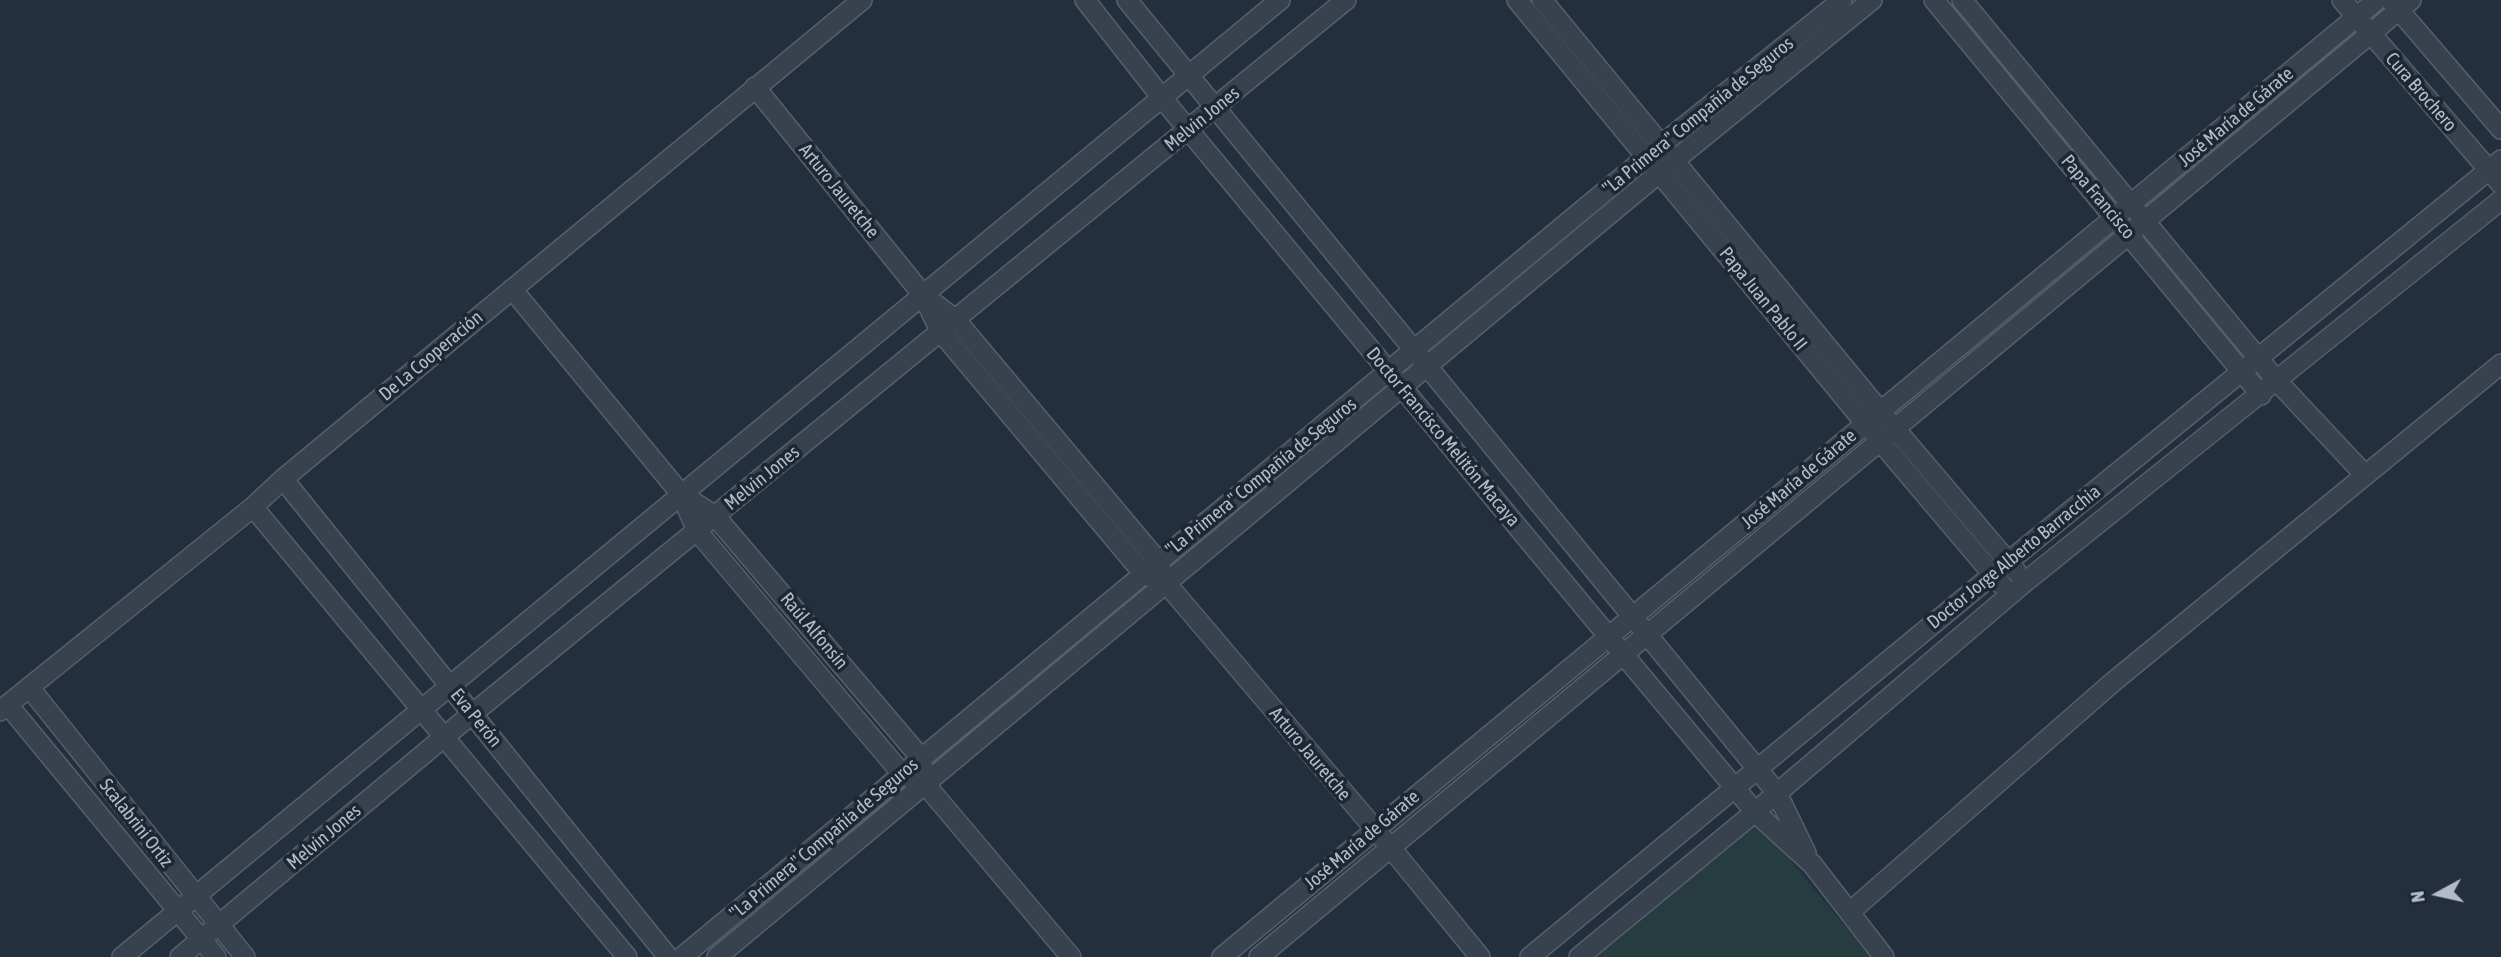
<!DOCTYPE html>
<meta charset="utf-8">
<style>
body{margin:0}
#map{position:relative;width:2501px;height:957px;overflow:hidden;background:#242f3e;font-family:"Asap Condensed",sans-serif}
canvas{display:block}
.north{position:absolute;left:2403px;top:859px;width:70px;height:70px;-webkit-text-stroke:5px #1d2633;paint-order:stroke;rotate:262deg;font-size:19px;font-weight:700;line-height:28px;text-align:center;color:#b4bcc9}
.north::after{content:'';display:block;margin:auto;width:24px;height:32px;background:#b4bcc9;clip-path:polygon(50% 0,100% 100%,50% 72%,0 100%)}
</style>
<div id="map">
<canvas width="2501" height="957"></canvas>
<div class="north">N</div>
</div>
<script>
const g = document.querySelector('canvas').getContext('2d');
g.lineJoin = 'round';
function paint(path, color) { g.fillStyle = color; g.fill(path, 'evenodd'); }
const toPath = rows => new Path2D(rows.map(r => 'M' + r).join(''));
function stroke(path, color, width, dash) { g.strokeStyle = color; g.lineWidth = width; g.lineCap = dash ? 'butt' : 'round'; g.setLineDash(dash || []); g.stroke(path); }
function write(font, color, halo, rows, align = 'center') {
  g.font = font + ' "Asap Condensed",sans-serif'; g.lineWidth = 7; g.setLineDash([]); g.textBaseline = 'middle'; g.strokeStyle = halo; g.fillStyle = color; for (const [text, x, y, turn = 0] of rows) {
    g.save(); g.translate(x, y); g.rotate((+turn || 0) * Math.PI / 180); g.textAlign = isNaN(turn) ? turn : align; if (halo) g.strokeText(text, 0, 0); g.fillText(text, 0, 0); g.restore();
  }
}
const green = toPath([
 [1755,818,1871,957,1589,957]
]);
const minor = toPath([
 [1085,0,1162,98,1623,654,1755,812,1812,864,1884,957],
 [1127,0,1777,793,1806,853],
 [1517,0,1880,441,2001,584],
 [1542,0,1880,411,2016,571],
 [1934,0,2261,395],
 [1962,0,2277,381,2365,475],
 [2342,0,2501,184],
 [2392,2,2501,129],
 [755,87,923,295,940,331,1143,573,1155,579],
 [512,289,681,494,697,531,903,775,925,784,1071,957],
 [923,295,955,319,1158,561,1166,583,1391,848,1480,957],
 [283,479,668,957],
 [681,494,715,516,921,758,923,769],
 [253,507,627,957],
 [29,687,245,957],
 [8,705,216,957],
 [0,711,253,507,283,479,862,0],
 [1851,911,2113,682,2501,364],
 [122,957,1280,0],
 [180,957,444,737,1346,0],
 [682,957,1661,145,1842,0],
 [717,957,1659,173,1872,0],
 [1222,957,2377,0],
 [1259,957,2411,0],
 [1530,957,2008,562,2501,160],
 [1579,957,1755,812,2025,582,2501,200]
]);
const streetNames = [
 ["Cura Brochero",2421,92,49],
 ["\"La Primera\" Compañía de Seguros",1698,116,-39],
 ["José María de Gárate",2236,117,-40],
 ["Melvin Jones",1202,119,-39],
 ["Arturo Jauretche",839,191,51],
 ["Papa Francisco",2098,197,50],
 ["Papa Juan Pablo II",1763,299,51],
 ["De La Cooperación",431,356,-40],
 ["Doctor Francisco Melitón Macaya",1443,437,50],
 ["\"La Primera\" Compañía de Seguros",1261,477,-39],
 ["Melvin Jones",762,478,-39],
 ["José María de Gárate",1799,479,-40],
 ["Doctor Jorge Alberto Barracchia",2014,557,-39],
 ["Raúl Alfonsín",814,631,50],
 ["Eva Perón",476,718,51],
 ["Arturo Jauretche",1310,754,50],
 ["Scalabrini Ortiz",136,823,52],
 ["Melvin Jones",324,837,-40],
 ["\"La Primera\" Compañía de Seguros",824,839,-40],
 ["José María de Gárate",1362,840,-40]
];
paint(green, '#263c3f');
stroke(minor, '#565f6c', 22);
stroke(minor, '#38414e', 19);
write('19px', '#b4bcc9', '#1d2633', streetNames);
</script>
